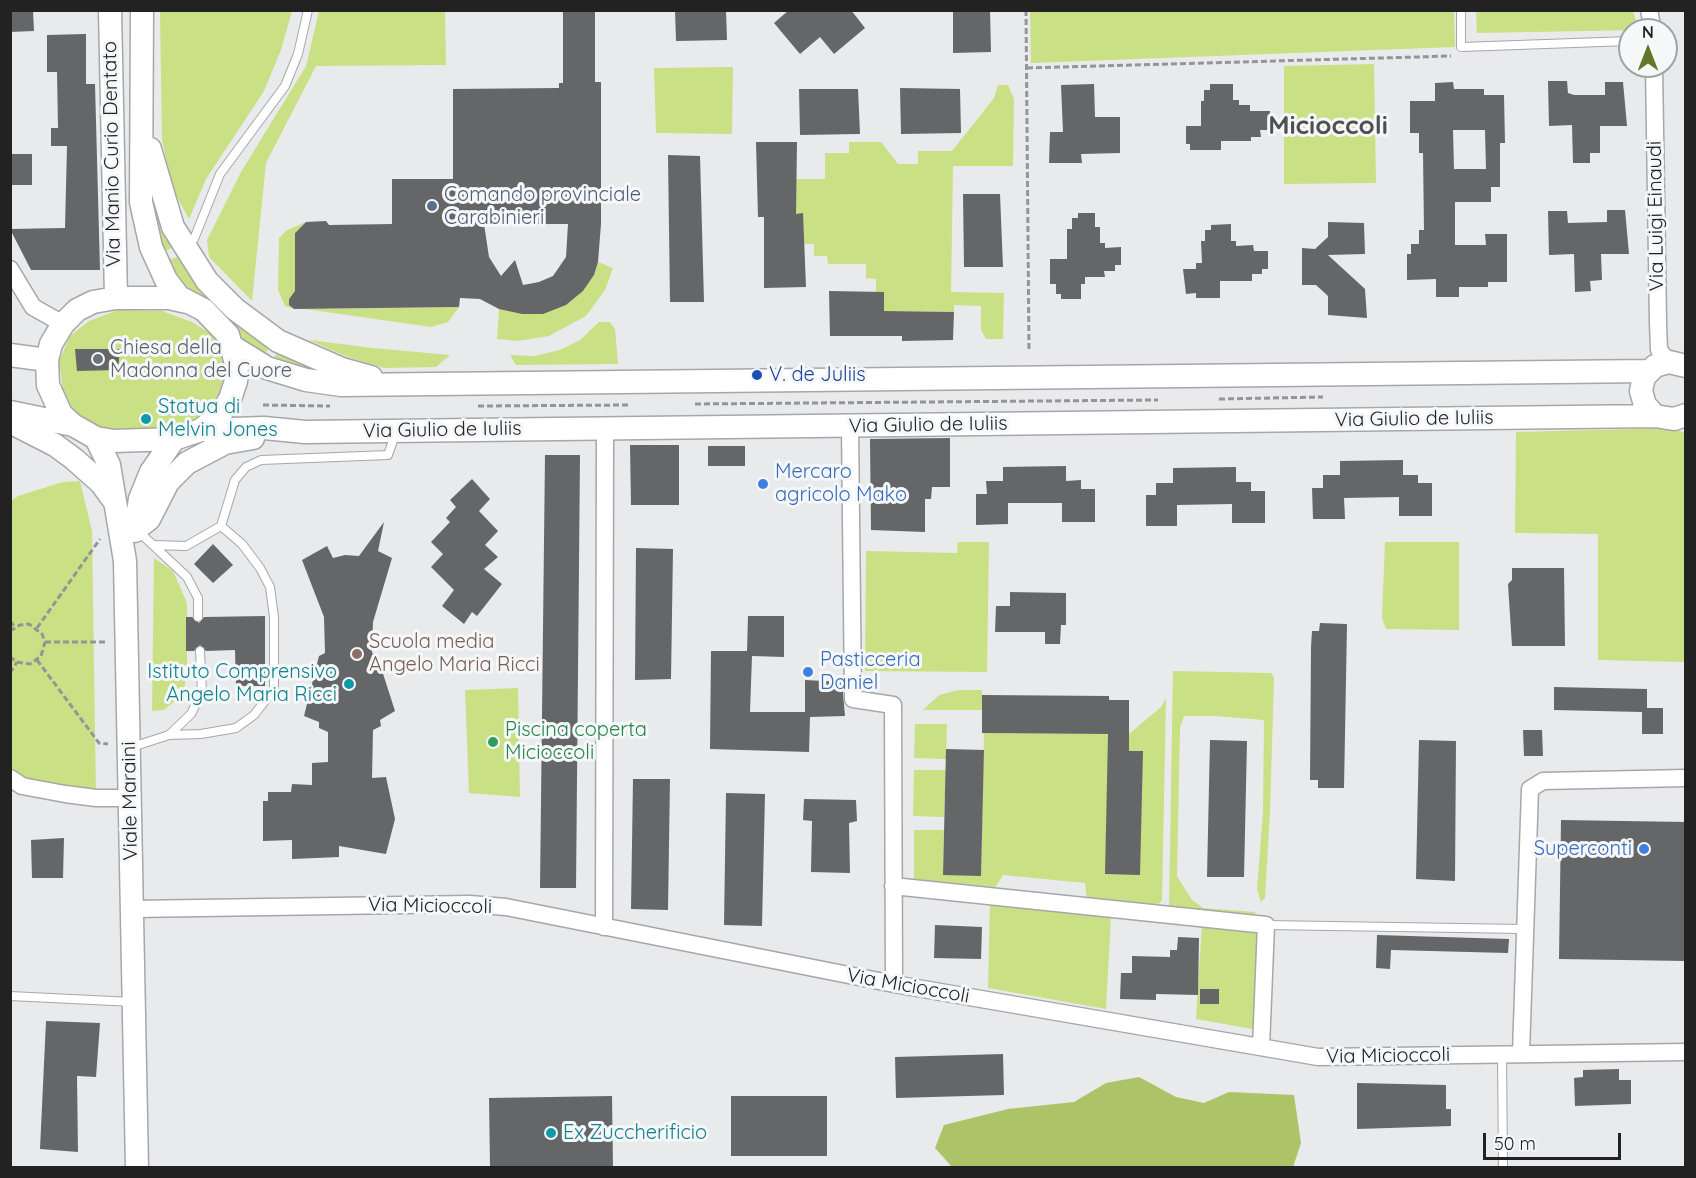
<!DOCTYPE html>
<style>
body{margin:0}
#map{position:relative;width:1696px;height:1178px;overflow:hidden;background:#e9eaeb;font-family:Quicksand,sans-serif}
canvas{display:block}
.frame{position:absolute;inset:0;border:12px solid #222223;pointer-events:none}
.north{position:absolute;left:1618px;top:18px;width:60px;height:60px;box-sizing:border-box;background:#f6f7f9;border:2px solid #a1a2a3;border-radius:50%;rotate:0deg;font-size:16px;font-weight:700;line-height:24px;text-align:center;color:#222223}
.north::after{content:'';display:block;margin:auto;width:21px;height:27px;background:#627627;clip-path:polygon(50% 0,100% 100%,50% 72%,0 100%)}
.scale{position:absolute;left:1483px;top:1133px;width:138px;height:27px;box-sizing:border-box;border:3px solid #222223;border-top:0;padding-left:8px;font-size:18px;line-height:21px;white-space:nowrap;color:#222223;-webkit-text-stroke:4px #f6f7f9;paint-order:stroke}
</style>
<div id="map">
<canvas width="1696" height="1178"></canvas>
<div class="frame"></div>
<div class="north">N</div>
<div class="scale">50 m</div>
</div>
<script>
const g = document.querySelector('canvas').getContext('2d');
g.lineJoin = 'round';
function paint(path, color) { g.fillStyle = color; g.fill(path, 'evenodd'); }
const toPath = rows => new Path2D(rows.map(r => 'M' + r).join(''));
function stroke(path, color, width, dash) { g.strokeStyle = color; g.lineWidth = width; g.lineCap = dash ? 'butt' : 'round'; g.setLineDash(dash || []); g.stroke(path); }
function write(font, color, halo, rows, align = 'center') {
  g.font = font + ' Quicksand,sans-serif'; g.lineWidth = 6; g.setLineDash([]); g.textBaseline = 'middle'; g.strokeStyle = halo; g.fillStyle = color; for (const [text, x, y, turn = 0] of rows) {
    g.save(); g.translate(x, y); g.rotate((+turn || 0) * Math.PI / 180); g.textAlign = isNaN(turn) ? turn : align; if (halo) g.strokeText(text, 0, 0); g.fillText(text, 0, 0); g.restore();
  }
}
const green = toPath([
 [160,11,292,11,281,50,264,91,206,179,189,219,173,190,162,140],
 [319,11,445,11,446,65,316,66,266,163,252,301,209,257,207,240,241,172,306,66],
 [1030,11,1454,11,1455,47,1031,63],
 [1476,11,1633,11,1639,30,1477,33],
 [1374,64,1376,183,1284,184,1284,66],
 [733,67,732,134,656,133,654,68],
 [998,85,1008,85,1014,99,1013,166,953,166,951,292,1004,293,1003,339,986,339,981,330,981,306,954,305,954,312,884,311,876,292,876,279,866,278,866,264,828,264,827,256,814,256,814,244,803,244,803,214,796,214,796,179,825,179,825,153,849,153,849,142,881,142,898,164,918,164,918,151,952,151,994,98],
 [146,155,173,247,158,255],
 [306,222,295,233,295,291,289,299,289,305,294,309,285,306,278,290,279,238,287,230],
 [180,256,269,346,264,358,249,347,225,314,213,303,178,284,163,262],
 [598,262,613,268,605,290,586,316,549,336,517,341,497,339,499,309,566,305,583,291,594,275],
 [459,307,448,322,431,327,305,309],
 [118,310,162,311,192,322,211,334,222,351,225,372,219,394,199,417,175,427,132,434,100,427,80,417,64,398,59,361,70,336,89,321],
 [599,322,610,322,615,329,618,364,516,365,510,355,535,356,560,350,580,340],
 [309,340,373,348,450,355,436,367,384,368,350,358],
 [278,351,355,380,272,362],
 [1674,428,1686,434,1685,662,1598,660,1598,534,1515,533,1516,432],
 [80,481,92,531,96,798,11,778,11,501,18,496,63,482],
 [958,542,989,542,987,672,865,671,866,551,957,553],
 [1385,542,1459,542,1459,630,1386,629,1382,618],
 [154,558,173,571,187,603,187,676,182,695,164,710,152,711],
 [1173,671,1271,673,1274,677,1270,812,1265,898,1261,902,1257,889,1263,812,1264,720,1215,716,1184,716,1180,728,1177,876,1192,900,1203,908,1255,912,1256,918,1171,910,1169,906],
 [518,688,520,797,469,793,465,690],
 [958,690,982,690,982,710,923,710,939,695],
 [1166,698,1162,900,1154,909,1087,900,1085,883,1003,875,993,891,914,880,914,830,944,830,943,875,981,875,984,733,1129,734,1161,707],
 [915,724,947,724,946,759,914,758],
 [914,770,946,770,944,817,913,816],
 [990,903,1111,916,1106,1009,988,988],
 [1202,924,1262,929,1258,1030,1196,1019]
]);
const forest = toPath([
 [1139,1077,1176,1097,1204,1103,1229,1092,1294,1095,1301,1143,1293,1167,952,1167,935,1148,944,1125,1008,1109,1074,1102,1106,1083]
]);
const building = toPath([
 [10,10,33,10,34,31,10,32],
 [563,10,595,10,595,82,601,82,601,224,598,262,594,275,583,291,566,305,543,314,522,314,499,309,480,299,460,298,459,307,294,309,289,305,289,299,295,291,295,233,306,222,326,221,329,225,392,224,392,179,453,179,453,89,559,88,559,83,563,83],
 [484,224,568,224,566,257,553,276,539,282,523,285,515,260,501,276,489,257],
 [675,10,726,10,727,40,676,41],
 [789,10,851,10,865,28,834,54,820,37,800,54,774,23],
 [953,10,990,10,991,52,953,53],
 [86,34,86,84,95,84,100,270,31,270,10,229,65,228,67,146,51,146,51,128,58,128,57,72,47,72,47,35],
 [1548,81,1567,81,1568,93,1574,95,1605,95,1605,82,1623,82,1627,126,1600,126,1600,153,1590,153,1590,163,1573,163,1572,125,1549,126],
 [1453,82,1454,89,1484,89,1484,95,1504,95,1505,143,1500,143,1500,187,1491,187,1491,202,1455,202,1455,245,1486,245,1485,234,1507,234,1507,282,1488,282,1488,287,1459,287,1459,297,1436,297,1436,279,1407,280,1407,254,1411,254,1411,244,1419,244,1419,230,1424,230,1423,153,1419,153,1419,133,1410,133,1410,101,1435,101,1435,83],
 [1453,130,1485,130,1486,169,1454,169],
 [1094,84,1095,117,1120,117,1120,153,1081,154,1082,163,1049,163,1050,132,1063,132,1061,85],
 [1210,84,1233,84,1233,100,1239,100,1239,105,1250,105,1250,111,1270,111,1270,130,1260,130,1261,137,1251,137,1251,141,1221,141,1221,150,1190,150,1190,144,1186,144,1186,126,1201,126,1201,101,1204,101,1204,90,1210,90],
 [900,88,960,89,961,133,901,134],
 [799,89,858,89,860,134,800,135],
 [756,142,797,142,796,214,803,213,806,287,764,288,764,217,758,217],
 [10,154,32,154,32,185,10,185],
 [668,155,700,156,704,302,670,302],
 [963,194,1000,194,1003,267,964,267],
 [1607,210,1625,210,1629,254,1601,254,1602,280,1590,281,1591,291,1575,292,1574,254,1549,255,1548,211,1567,211,1568,223,1607,222],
 [1078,213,1095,213,1095,227,1100,227,1100,243,1105,243,1105,248,1121,247,1121,265,1115,265,1115,271,1104,271,1105,277,1085,277,1085,284,1081,284,1081,299,1061,299,1061,294,1056,294,1056,284,1050,284,1050,259,1067,259,1067,229,1072,229,1072,218,1078,218],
 [1328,222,1364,223,1365,254,1328,255,1365,289,1367,318,1328,315,1328,296,1316,285,1302,285,1302,248,1315,249,1328,237],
 [1231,224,1231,241,1236,241,1236,246,1253,245,1254,251,1268,251,1268,269,1262,269,1262,274,1252,274,1252,281,1220,281,1220,298,1196,298,1196,293,1186,294,1183,269,1196,269,1196,263,1202,263,1201,241,1205,241,1205,230,1211,230,1211,225],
 [829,291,884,292,884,311,954,312,953,340,902,341,902,336,830,336],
 [75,349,120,349,118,370,77,371],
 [950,438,950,487,932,487,931,499,925,499,925,532,871,530,870,439],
 [630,445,679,445,679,505,631,505],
 [708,446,745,446,745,466,708,466],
 [545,455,580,455,576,888,540,888],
 [1403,460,1403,475,1418,475,1418,483,1432,483,1432,516,1399,516,1399,497,1344,498,1345,519,1313,519,1312,488,1323,488,1323,475,1340,475,1340,461],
 [1066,466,1066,481,1081,480,1081,489,1095,489,1095,522,1062,522,1062,503,1008,503,1008,524,976,525,976,494,987,494,986,481,1003,481,1003,467],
 [1236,467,1236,482,1251,482,1251,491,1265,491,1265,523,1232,523,1232,504,1177,505,1177,526,1146,526,1146,495,1156,495,1156,483,1173,483,1173,468],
 [472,479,490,499,479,511,498,531,485,545,498,557,484,569,502,584,477,616,472,612,464,624,442,606,454,590,431,567,443,554,431,542,450,522,446,518,456,507,450,500],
 [384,522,378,551,392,558,373,622,372,653,377,655,395,711,380,720,381,726,373,730,372,778,386,777,395,819,386,854,339,846,339,857,292,859,292,840,263,841,263,801,268,801,268,792,291,792,292,784,312,785,312,763,328,762,328,732,319,728,319,722,304,716,319,656,325,653,324,617,302,560,327,546,333,558,345,555,359,556],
 [213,544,233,565,213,583,194,564],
 [636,548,673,549,671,679,635,680],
 [1512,568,1564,568,1565,646,1512,646,1508,584,1512,580],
 [1010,592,1066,593,1066,625,1061,625,1060,644,1045,644,1045,632,995,632,996,606,1010,606],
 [265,616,265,686,236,686,235,650,206,651,200,645,194,651,186,651,186,617,192,617,199,623,204,617],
 [748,616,784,616,784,657,752,656,750,712,805,712,805,680,842,682,845,716,810,717,809,752,710,749,711,651,747,651],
 [1320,623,1347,624,1344,788,1318,788,1318,780,1310,780,1311,647,1312,631,1319,631],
 [1554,687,1647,689,1647,708,1663,708,1663,734,1642,734,1642,712,1554,710],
 [982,695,1109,696,1109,700,1129,700,1129,751,1143,751,1140,875,1105,874,1108,734,982,733],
 [1523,730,1542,730,1543,756,1524,756],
 [1210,740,1247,741,1244,877,1207,877],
 [1419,740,1456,741,1455,881,1416,879],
 [946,749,984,750,981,876,943,875],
 [633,779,670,779,668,910,631,909],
 [726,793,765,794,762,926,724,925],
 [804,799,856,800,857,821,849,823,850,873,811,872,812,821,803,820],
 [1561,820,1686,822,1686,961,1559,959],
 [64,838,63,878,32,878,31,840],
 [935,925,982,927,981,959,934,958],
 [1377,935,1509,939,1508,953,1391,950,1390,969,1376,968],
 [1178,937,1199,938,1198,995,1156,994,1156,1000,1120,999,1121,973,1132,973,1132,956,1170,957,1170,950,1177,950],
 [1200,989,1219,989,1219,1004,1200,1004],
 [46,1021,100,1023,96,1077,77,1076,78,1152,40,1149],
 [1003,1054,1004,1095,896,1098,895,1057],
 [1619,1069,1619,1080,1631,1080,1631,1104,1575,1106,1574,1078,1583,1077,1583,1070],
 [1357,1083,1446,1085,1446,1109,1451,1109,1451,1126,1357,1129],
 [612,1096,613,1167,490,1167,489,1098],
 [731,1096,827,1096,827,1156,731,1156]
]);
const path = toPath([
 [1026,10,1029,352],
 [1027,68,1451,56],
 [1219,399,1323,397],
 [695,404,1158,400],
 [263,405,330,406],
 [478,406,631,405],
 [10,621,15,627],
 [37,628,100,539],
 [10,631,20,625,29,624,42,634,45,642,41,656,30,664,17,662,10,657],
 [45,642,106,642],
 [37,660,99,743,108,744],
 [10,673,17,662]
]);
const service = toPath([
 [1461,10,1461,47,1630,41],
 [194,239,220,174,285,86,298,54,308,10],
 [221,526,235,480,246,467,261,460,388,455,396,432],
 [138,531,187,577,198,598,198,617],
 [155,545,186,546,221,526,242,544,260,568,270,587,274,617,274,689,254,715,236,728,201,734,169,735],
 [129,748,169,735,191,714,202,692,200,651],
 [1266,925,1524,929],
 [10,996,133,1002],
 [1502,1054,1503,1168]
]);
const minor = toPath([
 [1649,10,1653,30],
 [1654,66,1658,323,1659,350,1669,362],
 [10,269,33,307,63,324],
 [850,426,853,699,893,705,894,984],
 [10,778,22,786,65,794,96,798,130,798],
 [893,886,1266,925,1261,1047],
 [132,909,470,904,506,907,894,984,1318,1057,1686,1052],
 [604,927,605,428],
 [1521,1053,1530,789,1543,781,1686,778]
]);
const secondary = toPath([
 [110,10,116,298],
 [142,10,141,202,151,247,166,280,179,297,204,310,228,335,237,367,236,381,230,399,220,415,201,430,174,439,114,441,96,438,73,425,61,414,48,385,47,360,51,344,63,324,77,310,93,302,116,298,169,298,187,302],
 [150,149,173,227,207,281,235,309,278,341,342,369,371,377],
 [233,347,267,368,306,380,341,385,1649,371],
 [10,355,47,360],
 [1686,366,1669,362,1655,366,1644,377,1641,391,1645,405,1655,416,1674,419,1686,415],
 [10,412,73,425],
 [10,422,55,445,74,459,101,483,115,502],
 [201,430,264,428,305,432,1655,416],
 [96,438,109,465,125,561,137,1168],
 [136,529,149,519,168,482,187,463,225,443,253,438],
 [135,531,140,499,151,472,174,439]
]);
const markers = [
 [432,206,6,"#5c6f8a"],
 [98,359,6,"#6b7280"],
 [757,375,6,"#1a4fb4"],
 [146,419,6,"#0f9aa8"],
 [763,484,6,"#3f7fe0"],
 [357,654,6,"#8d6e63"],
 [808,672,6,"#3f7fe0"],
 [349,684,6,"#0f9aa8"],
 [493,742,6,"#2e9e5b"],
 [1644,849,6,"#3f7fe0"],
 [551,1133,6,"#0f9aa8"]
];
const streetNames = [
 ["Via Manio Curio Dentato",112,154,-91],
 ["Via Luigi Einaudi",1656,216,-91],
 ["Via Giulio de Iuliis",1414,419,-1],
 ["Via Giulio de Iuliis",928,425,-1],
 ["Via Giulio de Iuliis",442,430,-1],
 ["Viale Maraini",130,801,-91],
 ["Via Micioccoli",430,906,1],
 ["Via Micioccoli",908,986,10],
 ["Via Micioccoli",1388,1056,-1]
];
const serviceNames = [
 ["Comando provinciale",444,195],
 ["Carabinieri",444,218]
];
const worshipNames = [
 ["Chiesa della",110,348],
 ["Madonna del Cuore",110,371]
];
const transitNames = [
 ["V. de Juliis",769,375]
];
const cultureNames = [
 ["Statua di",158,407],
 ["Melvin Jones",158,430],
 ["Istituto Comprensivo",337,672,"right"],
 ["Angelo Maria Ricci",337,695,"right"],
 ["Ex Zuccherificio",563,1133]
];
const shopNames = [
 ["Mercaro",775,472],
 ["agricolo Mako",775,495],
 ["Pasticceria",820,660],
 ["Daniel",820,683],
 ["Superconti",1632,849,"right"]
];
const educationNames = [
 ["Scuola media",369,642],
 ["Angelo Maria Ricci",369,665]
];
const leisureNames = [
 ["Piscina coperta",505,730],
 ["Micioccoli",505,753]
];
const districtNames = [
 ["Micioccoli",1328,126]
];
paint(green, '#cae085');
paint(forest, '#adc367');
paint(building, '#656667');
stroke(service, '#a7a7a9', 10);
stroke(minor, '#a7a7a9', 19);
stroke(secondary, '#a7a7a9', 25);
stroke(path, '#949596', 3, [6, 3]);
stroke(service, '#fff', 8);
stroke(minor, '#fff', 16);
stroke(secondary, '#fff', 22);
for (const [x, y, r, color] of markers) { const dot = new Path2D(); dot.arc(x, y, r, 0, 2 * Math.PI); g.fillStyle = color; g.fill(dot); stroke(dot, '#f6f7f9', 2); }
write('20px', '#222223', '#f6f7f9', streetNames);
write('20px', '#4e5e75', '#f6f7f9', serviceNames, 'left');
write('20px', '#5b616d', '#f6f7f9', worshipNames, 'left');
write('20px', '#164399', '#f6f7f9', transitNames, 'left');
write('20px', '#0d838f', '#f6f7f9', cultureNames, 'left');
write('20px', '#366cbe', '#f6f7f9', shopNames, 'left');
write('20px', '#785e54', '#f6f7f9', educationNames, 'left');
write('20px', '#27864d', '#f6f7f9', leisureNames, 'left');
write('bold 26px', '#4f5052', '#f6f7f9', districtNames);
</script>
